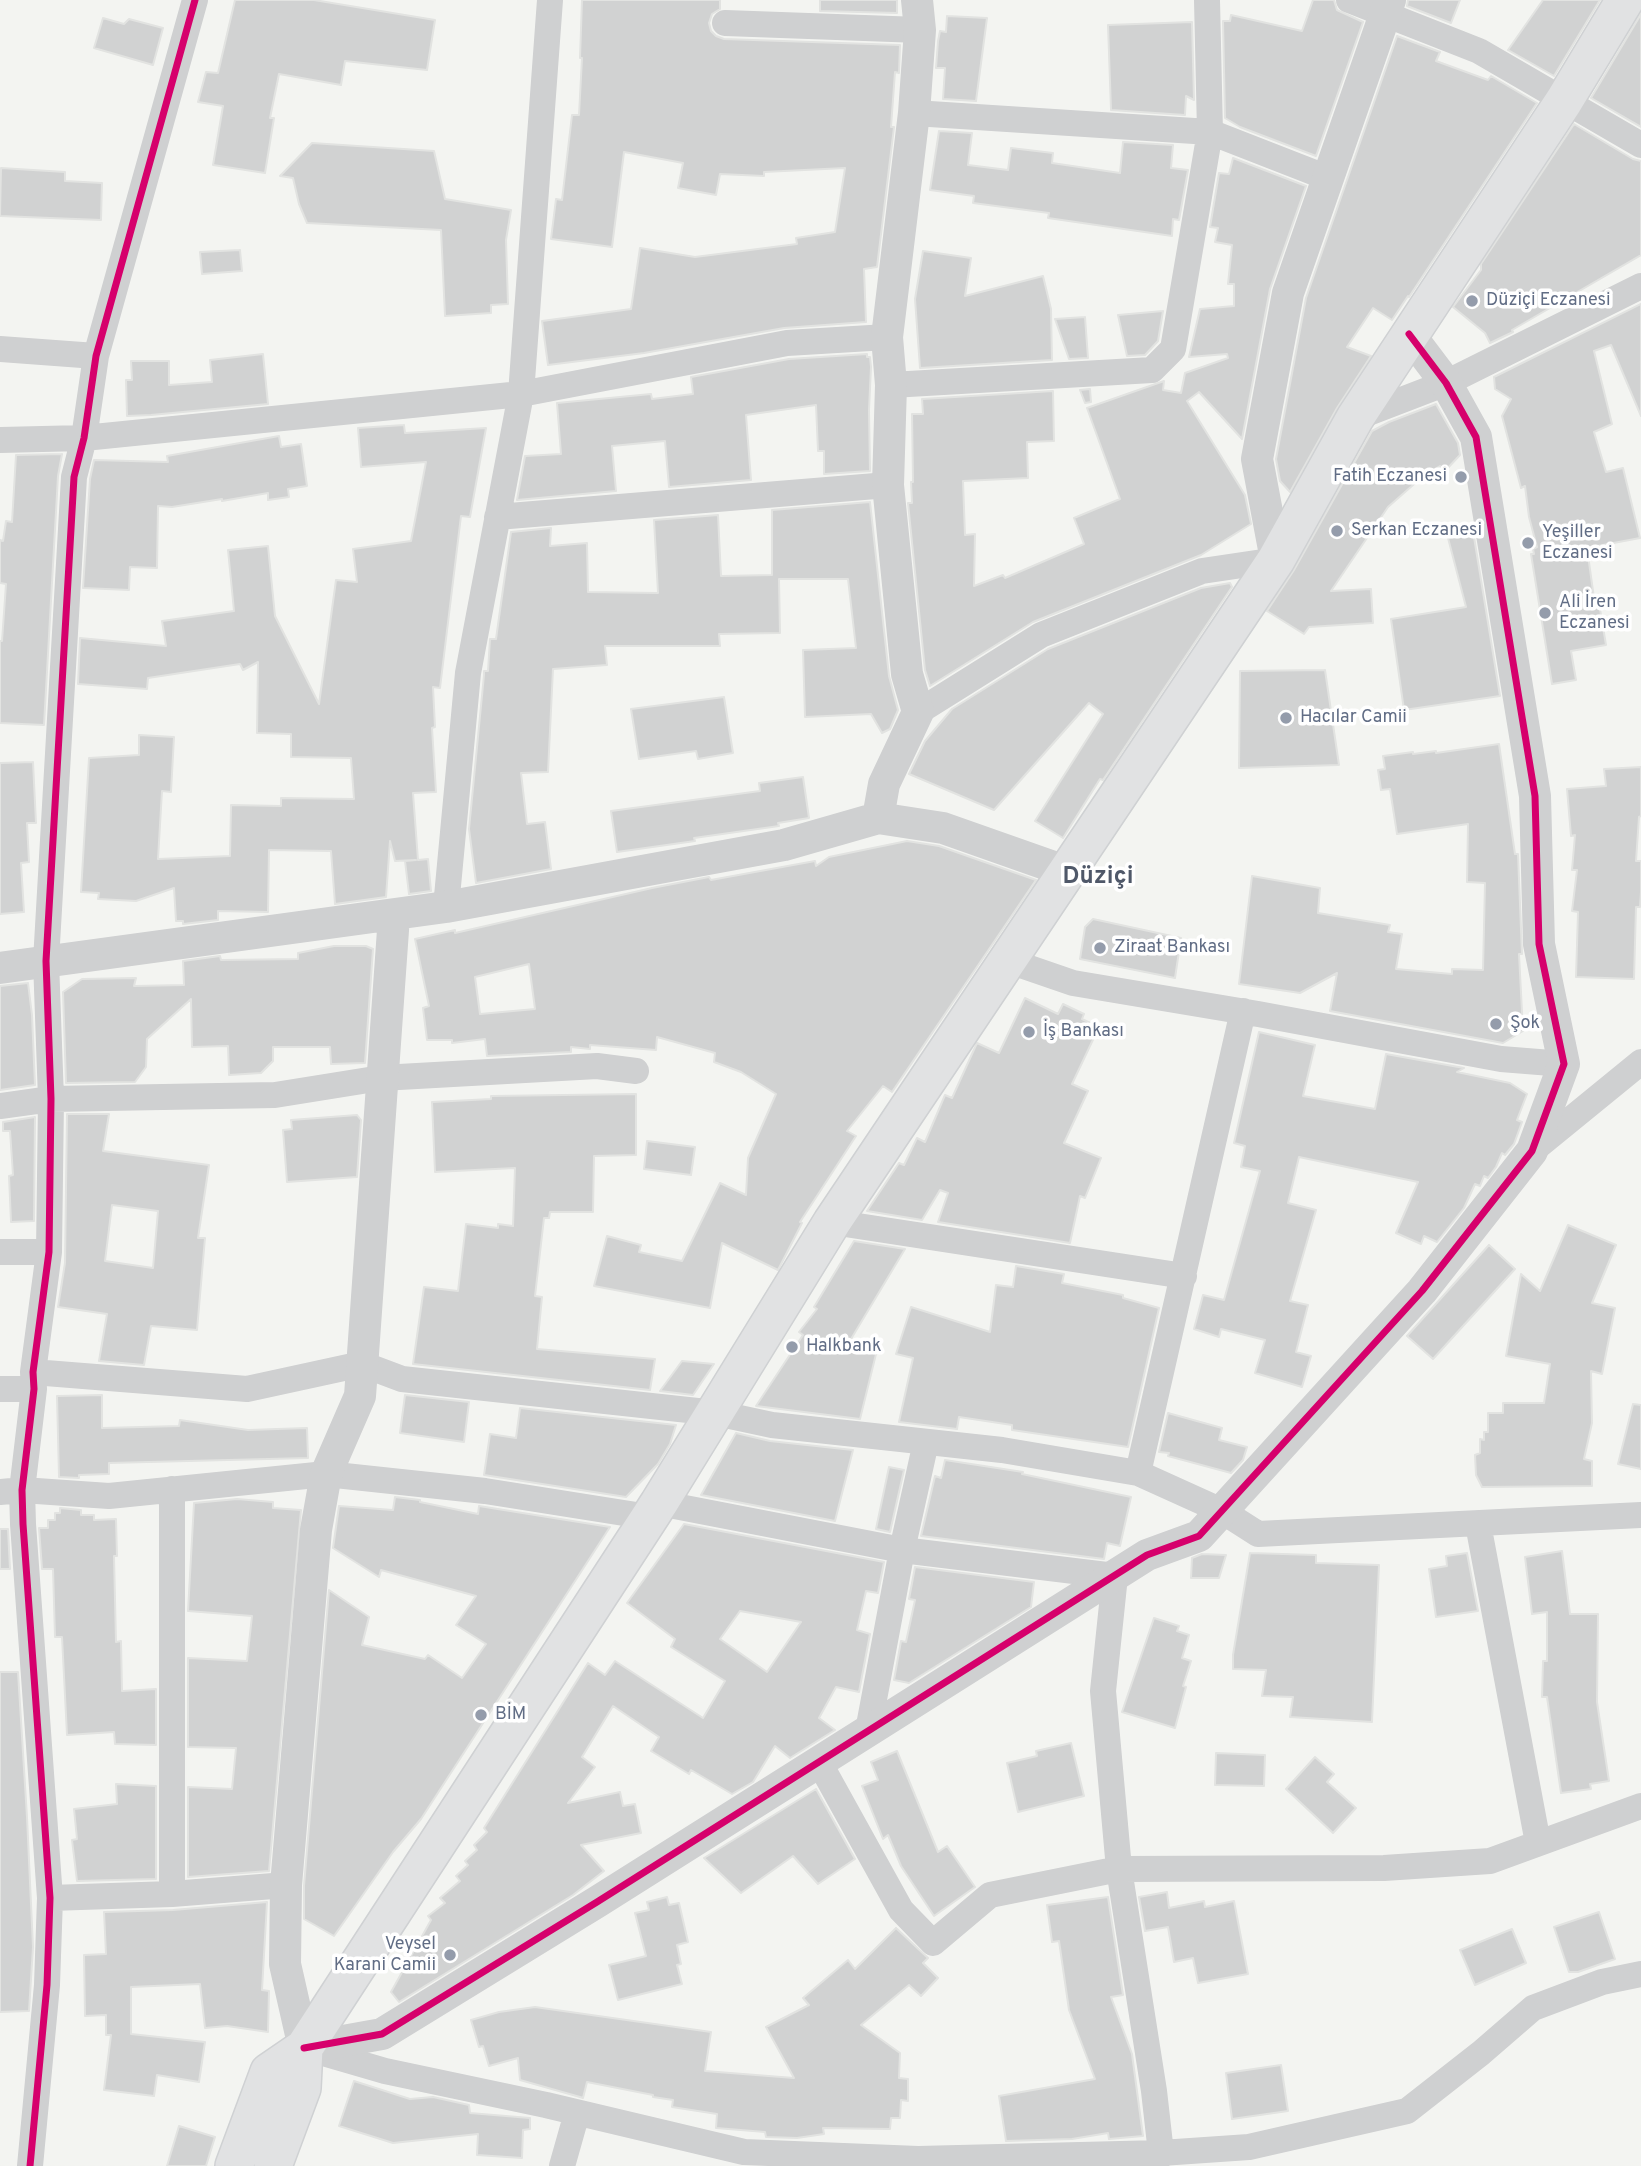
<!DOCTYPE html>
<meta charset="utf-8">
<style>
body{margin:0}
canvas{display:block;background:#f3f4f1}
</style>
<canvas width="1641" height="2166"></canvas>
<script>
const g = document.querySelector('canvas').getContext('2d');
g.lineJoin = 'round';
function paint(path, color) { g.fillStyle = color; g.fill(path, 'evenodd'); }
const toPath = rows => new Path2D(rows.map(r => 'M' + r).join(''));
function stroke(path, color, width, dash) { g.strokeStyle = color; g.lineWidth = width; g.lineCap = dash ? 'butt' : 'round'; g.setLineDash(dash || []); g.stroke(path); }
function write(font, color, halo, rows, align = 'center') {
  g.font = font + ' Overpass,sans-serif'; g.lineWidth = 7; g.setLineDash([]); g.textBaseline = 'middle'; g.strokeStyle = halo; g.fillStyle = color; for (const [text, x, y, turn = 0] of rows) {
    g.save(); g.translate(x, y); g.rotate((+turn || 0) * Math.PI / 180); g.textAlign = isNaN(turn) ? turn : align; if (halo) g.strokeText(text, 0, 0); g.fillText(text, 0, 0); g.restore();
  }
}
const building = toPath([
 [235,0,314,0,435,20,427,70,345,61,341,85,279,74,270,118,274,118,265,173,213,165,223,106,198,102,206,72,218,73,235,0],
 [582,0,720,0,720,9,712,14,709,23,711,31,716,36,724,39,900,45,899,73,895,72,891,127,894,127,877,267,864,269,866,322,784,328,644,353,548,365,542,321,631,309,640,248,695,257,797,244,796,238,835,232,845,168,764,172,764,176,720,174,716,195,678,188,683,163,624,152,612,247,551,239,556,199,562,200,572,115,579,115,582,58,580,58,582,0],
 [820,0,897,0,897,13,820,11,820,0],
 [1313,0,1334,0,1337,10,1363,22,1316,156,1240,127,1225,118,1223,21,1230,21,1231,15,1302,31,1313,0],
 [1408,0,1460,0,1451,23,1407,6,1408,0],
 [1543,0,1600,0,1554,76,1508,50,1543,0],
 [1641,14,1641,127,1591,98,1641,14],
 [947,16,987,18,976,101,943,99,945,68,936,68,938,41,940,31,946,32,947,16],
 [103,18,124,24,129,19,163,28,153,65,94,48,103,18],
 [1192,22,1194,100,1186,96,1185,115,1111,110,1108,25,1192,22],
 [1397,36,1440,52,1436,61,1488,80,1491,76,1537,103,1409,297,1408,296,1392,320,1373,308,1347,347,1371,356,1337,408,1290,492,1280,481,1276,459,1306,298,1397,36],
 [1574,124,1633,159,1641,161,1641,255,1512,330,1513,332,1490,343,1485,333,1453,307,1481,270,1481,264,1574,124],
 [939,131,972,133,968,165,1008,170,1011,148,1053,153,1052,163,1120,173,1123,142,1173,145,1171,168,1188,170,1179,220,1173,219,1172,236,1048,218,1049,213,973,203,974,196,930,190,939,131],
 [312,143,434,151,445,199,511,210,506,240,508,304,491,305,491,313,445,316,441,230,307,223,299,204,293,178,280,176,312,143],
 [1233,158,1306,186,1270,289,1242,439,1199,392,1187,401,1245,495,1251,524,1201,555,1033,622,930,686,925,670,908,503,912,503,911,482,913,482,912,414,923,414,922,399,1053,391,1054,441,1027,442,1028,478,963,481,965,535,975,534,974,586,1003,575,1005,578,1084,544,1074,518,1120,499,1087,408,1164,381,1163,390,1181,393,1185,373,1228,358,1227,354,1189,357,1200,309,1234,306,1234,284,1228,284,1232,245,1215,242,1218,228,1210,227,1219,173,1229,174,1233,158],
 [1,168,65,172,65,181,102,183,101,220,0,216,1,168],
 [240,250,242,271,202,274,200,252,240,250],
 [923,251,971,258,965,296,1043,276,1051,309,1052,360,920,368,915,299,923,251],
 [1641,304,1641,416,1611,345,1594,351,1612,424,1594,432,1606,472,1623,468,1640,538,1587,548,1594,598,1598,597,1606,645,1571,651,1576,680,1552,684,1531,554,1534,554,1533,549,1537,547,1529,517,1525,486,1521,488,1502,416,1511,399,1495,389,1494,377,1641,304],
 [1163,311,1158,341,1145,355,1127,356,1118,315,1163,311],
 [1085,317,1088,358,1069,359,1055,319,1085,317],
 [263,354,268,404,151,415,127,416,126,380,132,380,131,361,169,361,169,385,212,382,210,360,263,354],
 [867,354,867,357,870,357,871,367,869,410,870,471,824,474,824,451,818,451,816,405,746,415,751,480,669,487,665,441,612,446,616,491,517,500,525,456,561,454,557,403,651,394,652,399,693,394,691,377,789,359,867,354],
 [1090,389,1091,402,1085,403,1080,390,1090,389],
 [1436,404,1458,443,1460,455,1445,471,1440,466,1421,478,1388,507,1331,591,1371,589,1373,623,1309,627,1304,634,1267,611,1294,570,1372,431,1389,422,1436,404],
 [404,425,405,433,486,428,470,517,461,516,440,688,433,687,435,727,432,728,436,792,413,793,418,860,428,859,431,891,409,894,405,861,416,860,395,861,390,841,386,897,335,904,331,851,269,850,268,912,218,911,218,920,183,924,183,921,176,921,174,888,136,901,98,899,99,893,81,892,89,758,139,755,139,735,174,737,171,792,162,791,158,859,230,856,231,805,281,806,281,798,354,799,351,758,291,757,291,734,257,733,258,662,243,670,240,664,148,678,147,689,78,684,80,638,166,646,162,621,234,611,228,550,268,546,275,616,319,704,336,580,357,582,353,549,411,541,426,462,361,467,358,428,404,425],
 [279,436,281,447,301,444,307,486,288,489,289,497,268,500,268,493,222,501,222,499,172,507,158,506,157,568,130,567,129,590,83,588,90,479,94,460,168,462,167,456,279,436],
 [62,454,58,476,44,725,0,723,0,641,2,641,6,584,0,583,0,540,3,541,6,521,12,522,16,455,62,454],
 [870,502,889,676,898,710,890,729,882,733,871,714,805,717,803,650,856,648,848,579,779,579,780,633,719,634,720,646,605,646,607,665,553,669,548,772,521,773,527,824,545,822,551,869,476,883,469,829,484,675,484,671,488,671,490,639,496,639,511,532,551,528,550,546,587,543,588,592,658,593,654,520,718,515,721,576,772,575,772,510,870,502],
 [1473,531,1500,696,1404,710,1391,619,1466,607,1448,538,1473,531],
 [1230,583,1232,587,1103,780,1100,779,1063,838,1035,821,1103,714,1089,703,994,810,909,774,925,741,952,709,1048,649,1201,588,1230,583],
 [1325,670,1339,765,1239,768,1240,671,1325,670],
 [724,697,733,753,698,759,696,751,639,759,631,709,724,697],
 [1499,744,1515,854,1518,854,1522,954,1519,954,1523,1031,1503,1043,1330,1011,1337,973,1300,993,1239,984,1252,876,1320,888,1318,913,1390,925,1388,932,1402,934,1396,969,1452,974,1452,969,1483,970,1485,883,1467,882,1468,824,1397,834,1390,789,1381,790,1378,770,1385,769,1383,756,1413,752,1413,754,1436,751,1436,753,1499,744],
 [33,762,36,823,27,823,29,862,21,863,24,912,0,914,0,763,33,762],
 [1641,767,1641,816,1639,817,1636,861,1641,861,1641,892,1640,907,1636,907,1634,979,1576,977,1578,912,1572,911,1577,870,1572,870,1575,835,1571,836,1567,789,1606,786,1604,769,1641,767],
 [803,777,809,818,778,823,779,826,694,838,695,841,617,852,611,811,760,791,759,783,803,777],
 [907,841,939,846,1036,880,892,1092,883,1086,847,1131,856,1136,800,1222,802,1223,778,1270,722,1243,710,1308,594,1286,607,1236,641,1245,639,1252,682,1261,720,1183,746,1195,748,1158,776,1094,741,1072,714,1062,715,1053,657,1037,656,1050,590,1045,590,1049,571,1047,571,1052,487,1056,485,1039,452,1043,452,1040,427,1040,423,1008,429,1006,415,939,455,930,455,933,652,888,709,877,711,880,815,861,816,866,829,857,907,841],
 [529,964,535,1009,480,1014,475,977,529,964],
 [1093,919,1181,938,1175,978,1080,959,1085,927,1093,919],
 [334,946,366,946,373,949,365,1063,331,1064,330,1047,273,1047,273,1061,261,1073,229,1075,228,1046,192,1047,191,999,147,1039,146,1067,135,1082,66,1083,63,992,82,979,136,978,134,986,184,985,183,961,220,956,221,960,298,959,298,953,334,946],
 [28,983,32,1015,35,1085,0,1090,0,986,28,983],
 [1025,998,1058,1014,1063,1004,1084,1014,1082,1019,1099,1027,1072,1084,1088,1091,1064,1143,1101,1158,1085,1198,1080,1196,1070,1243,938,1222,948,1193,940,1190,922,1220,867,1211,899,1163,904,1165,917,1138,925,1142,945,1095,952,1098,977,1043,999,1053,1025,998],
 [1259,1032,1315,1045,1303,1096,1375,1109,1386,1054,1464,1068,1457,1072,1510,1083,1527,1094,1517,1120,1522,1122,1514,1144,1505,1155,1502,1153,1496,1167,1488,1178,1484,1176,1480,1186,1475,1184,1464,1208,1437,1242,1424,1236,1421,1244,1396,1233,1418,1182,1299,1157,1288,1203,1316,1210,1290,1301,1308,1305,1296,1352,1311,1356,1302,1387,1255,1373,1265,1340,1221,1329,1219,1337,1194,1329,1203,1295,1224,1300,1260,1171,1241,1167,1245,1146,1234,1143,1259,1032],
 [636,1094,636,1155,594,1156,593,1212,550,1212,549,1218,544,1218,535,1296,542,1297,537,1349,655,1359,650,1390,413,1364,424,1287,458,1291,466,1224,498,1228,498,1224,513,1226,515,1168,435,1172,432,1102,491,1099,491,1096,636,1094],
 [67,1114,109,1114,103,1151,209,1165,198,1238,205,1238,197,1330,151,1326,144,1365,99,1361,107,1314,58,1307,65,1263,67,1114],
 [112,1205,158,1211,153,1268,105,1261,112,1205],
 [357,1115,361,1120,357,1177,287,1182,283,1130,292,1129,291,1120,357,1115],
 [35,1117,34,1221,11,1222,9,1176,13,1175,10,1131,3,1131,3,1122,35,1117],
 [647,1141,695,1147,691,1175,644,1169,647,1141],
 [1568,1225,1616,1245,1592,1303,1615,1308,1602,1374,1591,1371,1592,1423,1584,1459,1592,1461,1592,1486,1482,1487,1476,1475,1475,1455,1480,1453,1480,1439,1484,1440,1484,1432,1488,1432,1488,1413,1503,1413,1503,1403,1544,1403,1550,1364,1506,1356,1521,1274,1540,1291,1568,1225],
 [854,1241,905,1249,851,1339,877,1350,860,1419,756,1406,803,1335,799,1332,817,1309,814,1307,854,1241],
 [1489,1245,1515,1269,1433,1359,1407,1336,1489,1245],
 [1016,1266,1064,1274,1062,1283,1123,1295,1123,1298,1159,1308,1128,1447,1012,1430,1012,1425,959,1417,957,1429,899,1422,913,1358,896,1354,911,1307,990,1332,996,1285,1013,1287,1016,1266],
 [682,1361,714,1364,693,1395,660,1391,682,1361],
 [102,1395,102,1428,179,1426,180,1420,248,1430,307,1428,308,1458,109,1463,109,1474,79,1475,79,1478,59,1477,57,1396,102,1395],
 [405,1395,469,1402,464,1442,400,1433,405,1395],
 [1633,1404,1641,1405,1641,1469,1618,1464,1633,1404],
 [520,1408,676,1425,670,1444,658,1464,626,1497,484,1475,490,1434,516,1438,520,1408],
 [1168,1413,1222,1428,1219,1440,1247,1447,1243,1460,1231,1473,1168,1456,1169,1453,1159,1452,1168,1413],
 [736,1433,770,1441,853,1450,835,1521,701,1495,736,1433],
 [945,1460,1023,1472,1022,1474,1131,1497,1120,1546,1107,1543,1104,1559,921,1536,935,1476,941,1478,945,1460],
 [889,1467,904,1470,890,1532,876,1529,889,1467],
 [395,1497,420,1500,420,1502,478,1514,479,1506,610,1527,421,1819,393,1852,334,1936,304,1919,304,1886,329,1590,369,1617,362,1645,425,1659,428,1655,462,1678,486,1644,456,1625,476,1596,381,1570,379,1577,333,1548,339,1506,393,1510,395,1497],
 [237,1499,273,1502,273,1508,301,1510,269,1871,188,1877,188,1787,232,1789,236,1748,188,1747,188,1658,247,1661,252,1616,188,1611,194,1503,237,1499],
 [60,1508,81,1510,81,1515,94,1515,94,1520,116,1519,117,1556,114,1556,116,1642,121,1641,122,1691,156,1689,156,1745,115,1744,114,1732,67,1735,62,1637,55,1637,53,1569,42,1569,39,1528,48,1528,48,1520,55,1520,55,1513,60,1513,60,1508],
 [684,1524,884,1562,878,1593,866,1591,857,1630,870,1634,859,1692,836,1687,819,1718,835,1730,790,1758,775,1746,753,1782,732,1794,691,1770,689,1774,651,1751,659,1737,613,1706,582,1757,595,1767,568,1803,620,1792,623,1806,635,1804,641,1833,581,1845,604,1871,573,1895,399,2002,391,1992,431,1920,428,1916,445,1903,440,1898,460,1881,456,1876,468,1865,465,1861,477,1850,474,1845,487,1832,484,1828,588,1663,605,1675,615,1661,703,1718,725,1681,671,1647,675,1639,627,1603,684,1524],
 [740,1611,801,1622,767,1672,720,1639,740,1611],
 [0,1529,8,1529,10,1569,0,1569,0,1529],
 [1562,1551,1570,1614,1598,1614,1597,1702,1609,1781,1590,1784,1591,1789,1561,1793,1547,1697,1542,1697,1543,1661,1547,1661,1547,1612,1532,1614,1525,1557,1562,1551],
 [1250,1553,1316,1555,1316,1563,1379,1565,1372,1722,1290,1717,1293,1697,1262,1696,1266,1670,1233,1669,1233,1655,1250,1553],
 [1467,1553,1478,1611,1436,1617,1429,1569,1447,1566,1446,1556,1467,1553],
 [1202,1554,1226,1555,1219,1578,1191,1578,1192,1558,1202,1554],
 [915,1567,1034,1582,1031,1607,909,1683,894,1680,901,1641,906,1642,915,1600,909,1599,915,1567],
 [1154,1618,1179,1626,1177,1631,1189,1635,1182,1658,1191,1661,1183,1686,1186,1687,1175,1728,1122,1712,1154,1618],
 [0,1672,18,1672,27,1817,33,1947,29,2011,0,2012,0,1672],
 [1071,1743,1084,1796,1018,1812,1007,1763,1037,1756,1036,1751,1071,1743],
 [897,1751,938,1852,947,1846,975,1887,934,1916,901,1866,888,1835,883,1839,862,1786,878,1780,871,1762,897,1751],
 [1216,1753,1265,1755,1264,1786,1215,1785,1216,1753],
 [1315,1757,1334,1774,1327,1782,1356,1808,1333,1833,1286,1789,1315,1757],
 [116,1784,156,1786,156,1879,77,1881,72,1840,77,1839,74,1809,117,1804,116,1784],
 [816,1789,855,1859,818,1884,793,1856,741,1893,704,1858,816,1789],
 [1167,1892,1169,1908,1204,1901,1205,1907,1234,1901,1248,1974,1198,1983,1193,1958,1174,1962,1168,1927,1145,1931,1139,1897,1167,1892],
 [667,1897,669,1905,679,1903,688,1942,677,1945,681,1964,677,1965,682,1984,618,2000,609,1965,646,1956,635,1913,649,1910,647,1902,667,1897],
 [1108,1897,1123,1995,1111,1997,1132,2054,1143,2136,1109,2139,1108,2133,1072,2139,1006,2141,999,2096,1095,2079,1069,2010,1059,1941,1052,1942,1047,1905,1108,1897],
 [267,1902,262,1990,269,1991,268,2032,227,2026,205,2028,200,1984,131,1987,131,2034,205,2042,199,2082,157,2075,154,2096,104,2090,111,2035,106,2035,106,2015,85,2016,84,1955,106,1954,104,1912,173,1910,267,1902],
 [1599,1912,1615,1959,1578,1972,1569,1972,1554,1927,1599,1912],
 [896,1928,928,1958,923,1963,938,1978,921,1996,909,1985,861,2025,900,2053,899,2078,908,2079,908,2101,901,2100,900,2118,891,2118,890,2129,823,2128,824,2134,797,2138,766,2137,765,2132,716,2128,717,2114,672,2107,673,2100,653,2097,653,2095,587,2082,583,2098,580,2097,520,2080,518,2058,489,2066,483,2046,479,2047,471,2020,499,2012,535,2007,711,2032,705,2071,794,2078,766,2027,809,2005,803,1998,848,1960,855,1969,896,1928],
 [1512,1929,1526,1963,1475,1985,1460,1950,1512,1929],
 [1281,2065,1288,2111,1232,2119,1226,2073,1281,2065],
 [354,2081,410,2099,433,2097,469,2105,470,2113,530,2118,530,2129,523,2130,522,2158,477,2155,478,2134,393,2143,339,2126,354,2081],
 [179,2126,215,2137,206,2166,167,2166,179,2126]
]);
const minor = toPath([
 [1349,0,1479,51,1641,145],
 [725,23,920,30],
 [914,113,1210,132,1328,178],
 [0,349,96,356],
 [891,385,1152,370,1173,349,1210,132,1207,0],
 [1355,418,1446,383,1641,286],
 [0,440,84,438,521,394,787,343,887,337],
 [497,517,888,485],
 [918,712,1041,635,1202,571,1276,560],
 [446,907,468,673,521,394,550,0],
 [1009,961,1073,983,1258,1014,1501,1059,1564,1064],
 [0,1106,51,1099,275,1095,381,1078,597,1066,636,1071],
 [1532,1151,1641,1062],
 [832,1222,1184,1276],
 [0,1252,49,1252],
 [33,1372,247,1389,362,1364,402,1379,716,1413,772,1425,1002,1450,1138,1473,1222,1511,1258,1534,1641,1515],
 [0,1389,34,1389],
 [1138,1473,1243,1011],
 [0,1492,22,1490,109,1496,326,1474,485,1491,649,1517],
 [659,1503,902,1550,1115,1576,1103,1691,1119,1869,1154,2091,1161,2153,1155,2166],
 [1478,1524,1538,1843],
 [868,1731,902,1550,926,1442],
 [819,1762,901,1910,933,1943,990,1895,1119,1869,1384,1868,1490,1861,1641,1806],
 [172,1894,172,1489],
 [50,1898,172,1894,286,1885],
 [306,2048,385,2071,546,2105,744,2152,918,2159,1161,2153,1249,2147,1407,2111,1481,2053,1533,2008,1602,1982,1641,1974],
 [30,2166,47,1985,50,1898,23,1524,22,1490,34,1389,33,1372,49,1252,51,1099,46,961,74,477,84,438,96,356,195,0],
 [562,2166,577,2113]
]);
const tertiary = toPath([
 [1276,560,1257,459,1288,293,1390,0],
 [878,818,884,784,918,712,907,674,888,485,891,385,887,337,914,113,920,30,917,0],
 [394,916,360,1396,326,1474,316,1530,286,1885,285,1964,304,2048,382,2034,597,1902,1147,1555,1199,1536,1422,1291,1532,1151,1564,1064,1539,944,1535,796,1476,437,1446,383,1409,334],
 [0,968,446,907,784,845,878,818,943,828,1068,872]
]);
const secondary = toPath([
 [234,2166,269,2072,304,2048,659,1503,832,1222,1276,560,1355,418,1564,101,1625,0],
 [273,2166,302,2088,304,2048]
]);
const cycleway = toPath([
 [304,2048,382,2034,597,1902,1147,1555,1199,1536,1422,1291,1532,1151,1564,1064,1539,944,1535,796,1476,437,1446,383,1409,334],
 [30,2166,47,1985,50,1898,23,1524,22,1490,34,1389,33,1372,49,1252,51,1099,46,961,74,477,84,438,96,356,195,0]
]);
const markers = [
 [1472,301,7,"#949cab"],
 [1461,477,7,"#949cab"],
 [1337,531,7,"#949cab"],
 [1528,543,7,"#949cab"],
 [1545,613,7,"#949cab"],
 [1286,718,7,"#949cab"],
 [1100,948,7,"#949cab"],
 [1496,1024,7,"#949cab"],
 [1029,1032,7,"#949cab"],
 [792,1347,7,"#949cab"],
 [481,1715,7,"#949cab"],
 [450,1955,7,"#949cab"]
];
const poiNames = [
 ["Düziçi Eczanesi",1486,301],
 ["Fatih Eczanesi",1447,477,"right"],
 ["Serkan Eczanesi",1351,531],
 ["Yeşiller",1542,533],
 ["Eczanesi",1542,554],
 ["Ali İren",1559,603],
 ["Eczanesi",1559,624],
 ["Hacılar Camii",1300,718],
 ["Ziraat Bankası",1114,948],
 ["Şok",1510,1024],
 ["İş Bankası",1043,1032],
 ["Halkbank",806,1347],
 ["BİM",495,1715],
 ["Veysel",436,1945,"right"],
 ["Karani Camii",436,1966,"right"]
];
const districtNames = [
 ["Düziçi",1098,878]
];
paint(building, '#d1d2d2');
stroke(building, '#e2e3e1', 2);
stroke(secondary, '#cfd1d3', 40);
stroke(minor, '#cfd0d1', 26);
stroke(tertiary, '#cfd0d1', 32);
stroke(secondary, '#e1e2e3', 37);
stroke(cycleway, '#d6006c', 7);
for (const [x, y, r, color] of markers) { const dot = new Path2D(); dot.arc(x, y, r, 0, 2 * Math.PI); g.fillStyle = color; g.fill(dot); stroke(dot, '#fff', 2.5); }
write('18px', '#616d85', '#fff', poiNames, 'left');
write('bold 24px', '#4f5869', '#fff', districtNames);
</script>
